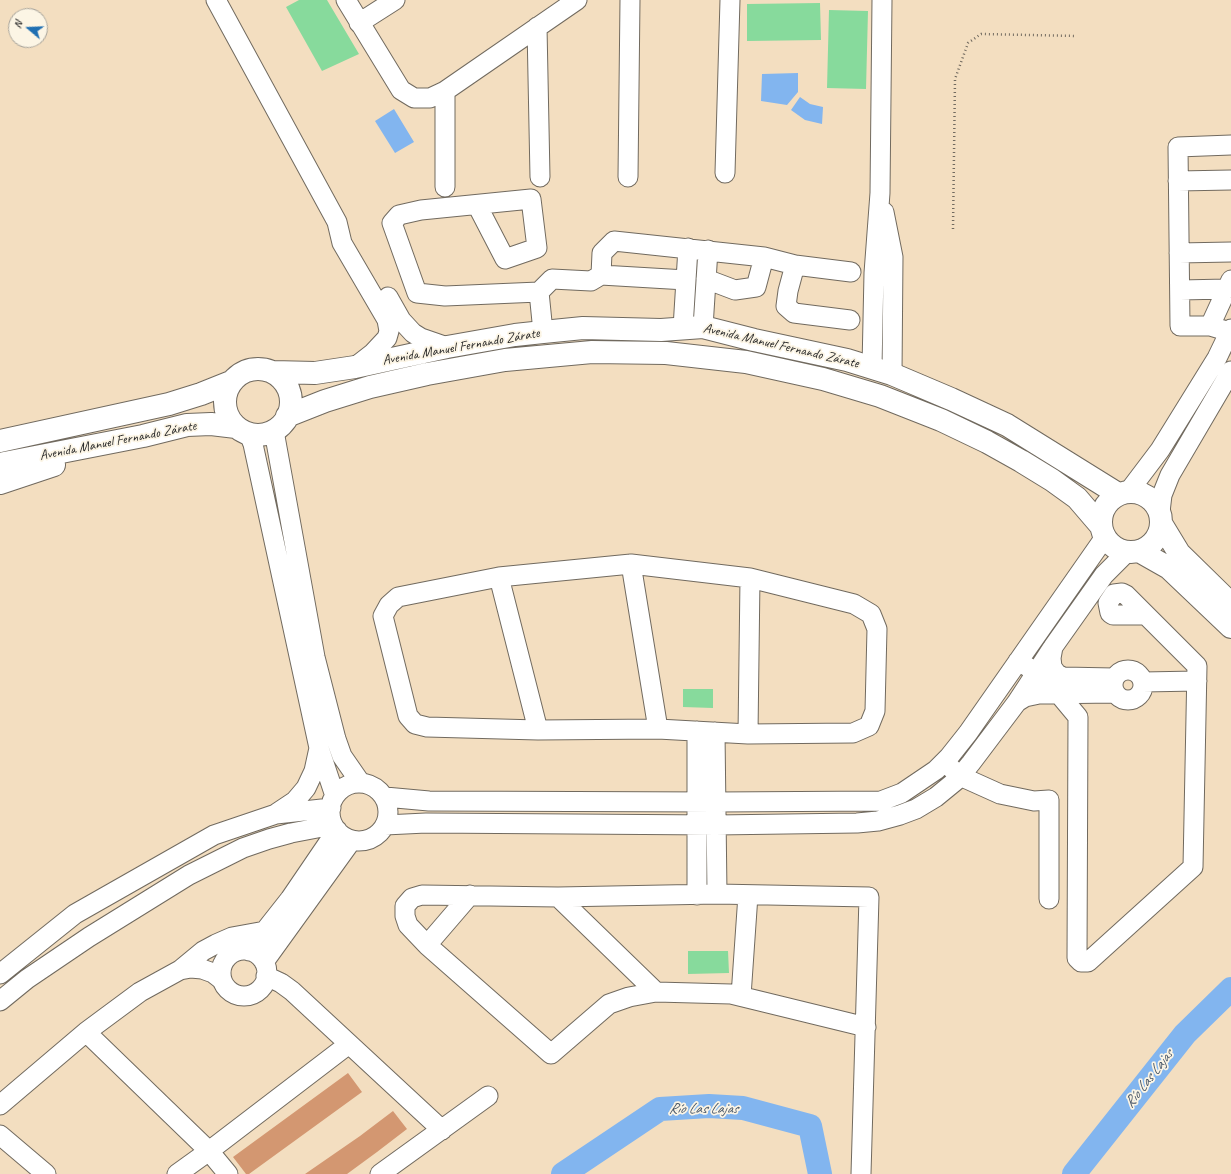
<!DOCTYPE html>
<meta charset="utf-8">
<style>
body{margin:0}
#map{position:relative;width:1231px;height:1174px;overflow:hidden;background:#f3dec0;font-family:Caveat,sans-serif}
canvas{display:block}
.north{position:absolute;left:8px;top:8px;width:40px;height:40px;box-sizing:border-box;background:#fcf5e5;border:1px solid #a8a49b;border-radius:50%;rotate:289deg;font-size:11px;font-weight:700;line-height:16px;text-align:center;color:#2b2b2b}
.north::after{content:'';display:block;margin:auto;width:14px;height:18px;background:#1f6fb2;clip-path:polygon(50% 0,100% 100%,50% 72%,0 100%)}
</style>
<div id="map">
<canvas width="1231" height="1174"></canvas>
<div class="north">N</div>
</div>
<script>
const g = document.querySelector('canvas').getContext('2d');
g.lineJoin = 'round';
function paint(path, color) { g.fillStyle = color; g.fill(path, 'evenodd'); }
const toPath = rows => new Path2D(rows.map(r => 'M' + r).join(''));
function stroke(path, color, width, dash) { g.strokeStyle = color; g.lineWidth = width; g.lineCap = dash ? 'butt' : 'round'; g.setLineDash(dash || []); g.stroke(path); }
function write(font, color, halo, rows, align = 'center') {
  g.font = font + ' Caveat,sans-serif'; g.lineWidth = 3.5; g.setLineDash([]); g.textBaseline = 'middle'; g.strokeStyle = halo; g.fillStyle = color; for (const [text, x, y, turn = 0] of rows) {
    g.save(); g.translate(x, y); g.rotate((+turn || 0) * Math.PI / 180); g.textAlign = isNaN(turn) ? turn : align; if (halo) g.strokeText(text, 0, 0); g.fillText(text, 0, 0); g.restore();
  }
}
const green = toPath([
 [299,0,327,0,359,54,322,71,286,7],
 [820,3,821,40,747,41,747,4],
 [829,10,868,11,866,89,827,88],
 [683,689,713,689,713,708,683,707],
 [688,951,728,951,729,973,688,974]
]);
const water = toPath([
 [798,73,798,92,787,105,761,101,762,74],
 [800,97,810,104,823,107,822,124,805,120,791,110],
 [394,109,414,142,395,153,375,121]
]);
const river = toPath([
 [563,1174,660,1109,709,1106,743,1108,810,1126,820,1174],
 [1074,1174,1185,1034,1231,989]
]);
const building = toPath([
 [348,1073,362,1092,249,1174,246,1174,233,1157],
 [393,1111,407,1129,377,1152,347,1174,305,1174,360,1136]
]);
const path = toPath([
 [953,229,955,79,968,43,981,34,1076,36]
]);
const minor = toPath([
 [216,0,337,222,342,243,387,320,389,331,387,338,373,353,355,367],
 [346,0,401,90,414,98,430,98,445,91,577,0],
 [359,23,395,0],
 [537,27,540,177],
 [725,173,730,0],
 [628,177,630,0],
 [1178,181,1231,180],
 [445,187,445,91],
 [477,205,505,259,537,248,531,199,421,210,399,215,392,223,417,293,445,296,539,292],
 [884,212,893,257,892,374],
 [1179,253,1231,252],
 [795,265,788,291,786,306,794,313,850,320],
 [601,275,686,280],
 [706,279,735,290,756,287,764,257],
 [1180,290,1227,289],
 [388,297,401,320,413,333,421,338,447,347],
 [1210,326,1231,280],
 [703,327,708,250],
 [683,328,688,248],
 [543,332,539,292,552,279,591,281,601,275,602,253,614,241,764,257,795,265,851,272],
 [1230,332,1210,326,1180,326,1178,147,1231,145],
 [872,367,874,273,880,193,882,0],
 [274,431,315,657,336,739,342,756,360,782],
 [249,434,253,444,319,748,335,796],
 [1129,491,1160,450,1217,358,1231,329],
 [1160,512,1162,495,1170,475,1231,371],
 [631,564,750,578,854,604,871,614,877,629,875,711,869,726,853,733,748,734,658,729,538,730,427,727,415,724,408,716,383,616,389,605,398,597,499,577,631,564],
 [631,564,658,729],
 [499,577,538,730],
 [1053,647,1051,658,1052,667,1057,674,1063,677,1114,678],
 [1018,661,1036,672,1058,693,1078,717,1077,958,1081,962,1088,962,1193,867,1197,666,1126,595,1122,593,1114,594,1108,603,1110,613,1113,615,1146,615],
 '1113 685a15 15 0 1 1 30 0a15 15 0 1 1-30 0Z',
 [1143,682,1197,681],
 [1017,702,1025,697,1039,694,1114,693],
 [715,732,717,894],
 [748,734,750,578],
 [951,768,960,776,1000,794,1034,801,1049,800,1049,899],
 '330 812a29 29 0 1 1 58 0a29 29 0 1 1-58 0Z',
 [385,797,429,801,716,802,881,801,902,793,936,770,949,757,968,733,1105,537],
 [277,813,295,801,306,788,314,771,319,748],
 [385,825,426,823,716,825,857,823,878,821,900,815,916,809,936,797,958,779,971,763,1017,702,1053,647,1104,575,1127,552],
 [697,895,697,731],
 [558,897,656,992],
 [427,945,470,895],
 '221 973a23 23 0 1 1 46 0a23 23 0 1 1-46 0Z',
 [249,951,290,899,337,830],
 [264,962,352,840],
 [180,970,191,968,202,969,213,973,222,980],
 [0,974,75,914,214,835,276,814,331,808],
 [266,976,281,983,292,991,442,1130],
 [741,996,748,895],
 [0,1001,27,979,89,937,189,875,243,848,269,839,291,833,333,825],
 [86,1032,209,1151,228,1174],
 [0,1105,86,1032,140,992,180,970,203,951,216,944,232,937,265,931],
 [0,1135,46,1174],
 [177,1174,209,1151,349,1044],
 [380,1174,488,1096],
 [861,1174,869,897,717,894,558,897,422,895,412,898,405,906,405,916,408,925,427,945,551,1054,609,1004,629,997,656,992,731,994,866,1027]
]);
const major = toPath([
 '225 402a33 33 0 1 1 66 0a33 33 0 1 1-66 0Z',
 [273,372,315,373,355,367,447,347,515,335,543,332,583,328,661,330,703,327,754,340,847,360,892,374,951,399,1007,425,1118,494],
 [287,416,325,401,370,387,427,374,505,360,592,352,666,353,746,362,823,379,880,396,941,420,987,442,1021,461,1052,480,1077,498,1101,526],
 [0,441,169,404,201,394,231,382],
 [0,464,143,436,187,425,211,424,236,427],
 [0,483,54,465],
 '1101 522a30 30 0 1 1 60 0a30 30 0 1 1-60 0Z',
 [1162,525,1179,553,1231,604],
 [1139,551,1169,568,1231,627]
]);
const streetNames = [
 ["Avenida Manuel Fernando Zárate",781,346,13],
 ["Avenida Manuel Fernando Zárate",461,347,-10],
 ["Avenida Manuel Fernando Zárate",118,441,-11]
];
const waterNames = [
 ["Río Las Lajas",1149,1079,-52],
 ["Río Las Lajas",703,1109]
];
paint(green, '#87da9c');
paint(water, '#82b5ef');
stroke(river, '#82b5ef', 24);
paint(building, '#d39771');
stroke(minor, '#716a5f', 21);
stroke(major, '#716a5f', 24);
stroke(path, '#716a5f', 2.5, [1, 3]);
stroke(minor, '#fff', 19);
stroke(major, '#fff', 22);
write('14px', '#2b2b2b', '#fcf5e5', streetNames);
write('italic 15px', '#455466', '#fcf5e5', waterNames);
</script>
